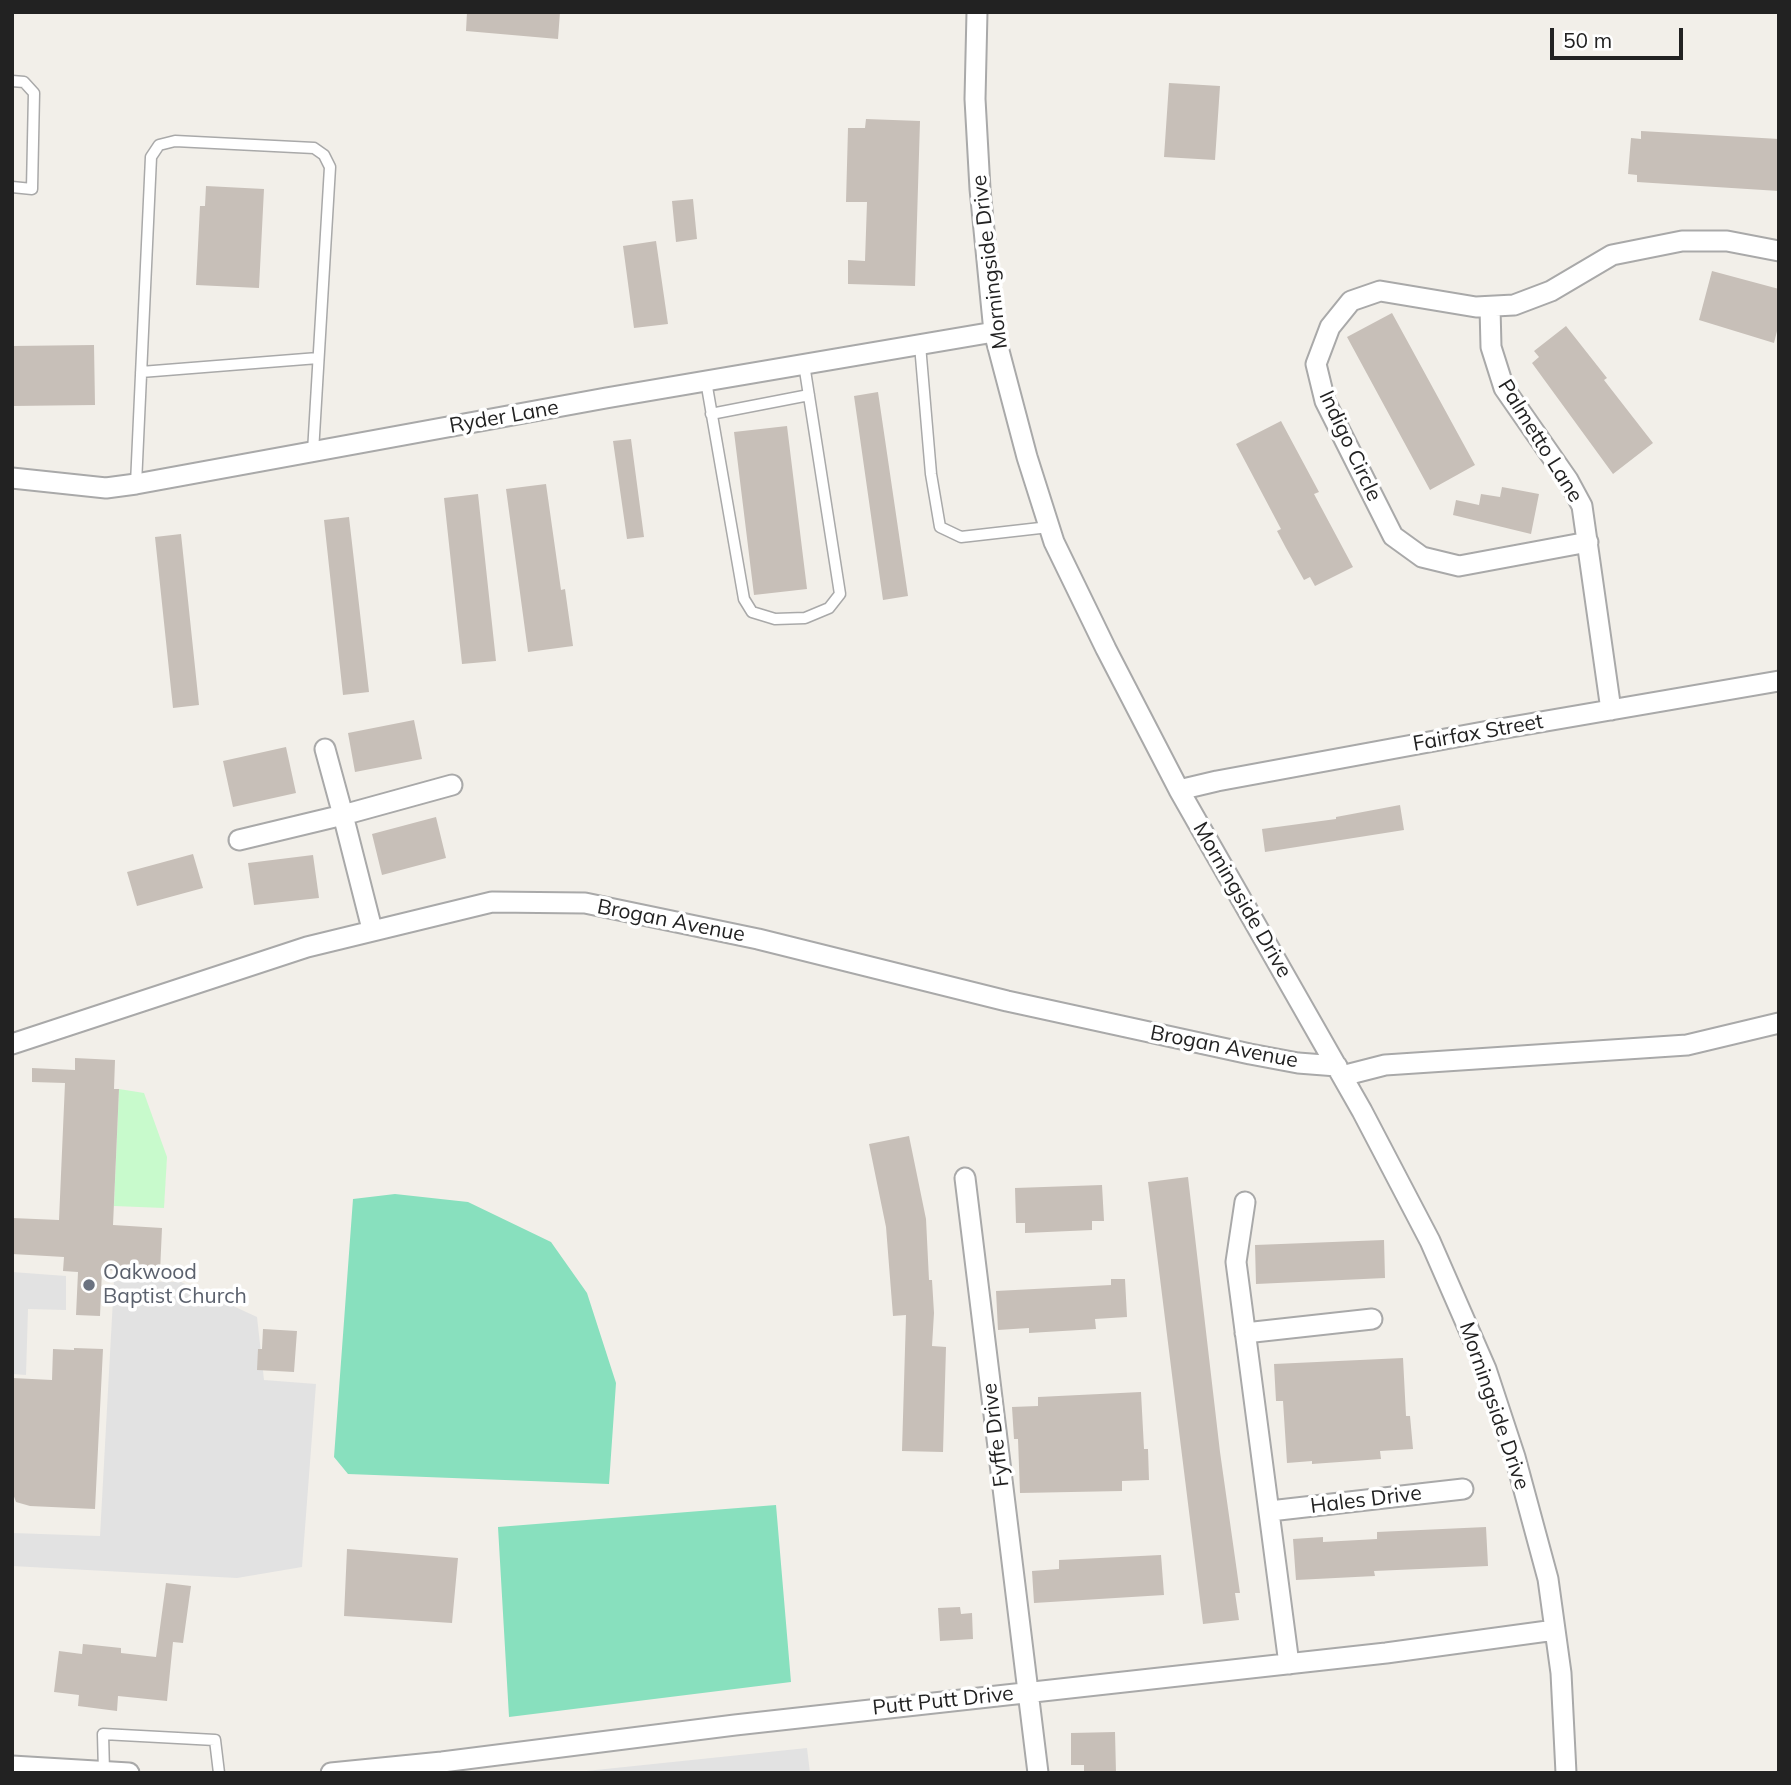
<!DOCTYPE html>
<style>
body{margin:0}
#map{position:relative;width:1791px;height:1785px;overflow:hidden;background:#f2efe9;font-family:Mulish,sans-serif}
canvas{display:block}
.frame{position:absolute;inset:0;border:14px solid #222;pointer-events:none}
.scale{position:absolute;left:1550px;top:28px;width:133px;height:32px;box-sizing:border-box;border:4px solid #222;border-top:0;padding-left:9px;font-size:21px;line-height:24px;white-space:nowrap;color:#222;-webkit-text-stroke:5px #fff;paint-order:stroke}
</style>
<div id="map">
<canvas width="1791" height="1785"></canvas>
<div class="frame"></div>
<div class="scale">50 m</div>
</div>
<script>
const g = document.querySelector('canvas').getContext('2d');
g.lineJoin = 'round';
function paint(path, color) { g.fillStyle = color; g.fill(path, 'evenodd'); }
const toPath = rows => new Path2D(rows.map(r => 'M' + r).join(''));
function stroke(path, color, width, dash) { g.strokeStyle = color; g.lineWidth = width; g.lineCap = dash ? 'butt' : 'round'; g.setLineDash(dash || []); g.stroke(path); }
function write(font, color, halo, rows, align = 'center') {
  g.font = font + ' Mulish,sans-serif'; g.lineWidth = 7; g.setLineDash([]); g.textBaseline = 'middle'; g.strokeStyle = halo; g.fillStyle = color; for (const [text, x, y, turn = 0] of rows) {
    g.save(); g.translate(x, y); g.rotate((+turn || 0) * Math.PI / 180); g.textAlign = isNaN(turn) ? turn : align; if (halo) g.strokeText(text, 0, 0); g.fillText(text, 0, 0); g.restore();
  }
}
const park = toPath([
 [119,1089,144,1093,167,1157,164,1208,114,1206]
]);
const pitch = toPath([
 [395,1194,468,1202,551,1242,587,1293,616,1383,609,1484,348,1474,334,1457,353,1199],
 [776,1505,791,1682,509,1717,498,1527]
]);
const parking = toPath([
 [12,1272,66,1276,66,1310,28,1309,26,1375,12,1374],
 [114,1281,181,1282,257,1317,264,1380,316,1384,302,1567,237,1578,12,1566,12,1533,100,1536],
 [807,1748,810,1773,567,1773]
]);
const building = toPath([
 [467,12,560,12,558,39,466,31],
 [1169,83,1220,86,1215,160,1164,157],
 [866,119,920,121,915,286,848,284,848,260,865,261,867,202,846,202,848,128,865,128],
 [1641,131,1779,139,1779,191,1637,182,1637,175,1628,174,1631,138,1641,139],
 [206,186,264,189,259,288,196,285,200,206,205,206],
 [693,199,697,239,676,242,672,201],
 [656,241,668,324,634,328,623,246],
 [1712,271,1779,289,1779,332,1777,331,1774,343,1699,320],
 [1392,313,1475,465,1430,490,1347,337],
 [1566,326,1607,378,1604,380,1653,443,1613,474,1532,363,1539,357,1534,351],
 [94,345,95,405,12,406,12,346],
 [878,392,908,596,883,600,854,396],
 [1281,421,1319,492,1314,494,1353,567,1315,586,1310,577,1304,580,1286,548,1277,531,1281,529,1236,444],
 [787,426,807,589,754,595,734,432],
 [631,439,644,537,627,539,613,441],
 [546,484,561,590,565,589,573,646,528,652,506,489],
 [1502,487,1539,494,1531,534,1453,515,1456,500,1479,505,1481,494,1500,497],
 [478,494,496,661,462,664,444,498],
 [349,517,369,692,343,695,324,520],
 [181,534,199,705,173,708,155,537],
 [414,720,422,759,355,772,348,733],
 [286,747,296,793,233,807,223,761],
 [1400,805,1404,830,1265,852,1262,829,1336,819,1336,817],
 [436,817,446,858,382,875,372,834],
 [193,854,203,888,137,906,127,872],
 [313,855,319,898,254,905,248,863],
 [75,1058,115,1060,114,1089,119,1089,113,1225,162,1228,160,1272,102,1270,100,1316,76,1315,78,1272,63,1271,64,1257,12,1254,12,1218,59,1220,65,1083,32,1082,32,1068,75,1070],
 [909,1136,926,1219,929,1280,932,1280,934,1313,932,1346,946,1347,943,1452,902,1451,906,1315,893,1316,886,1227,869,1144],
 [1188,1177,1220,1452,1240,1593,1235,1593,1239,1620,1203,1624,1148,1182],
 [1102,1185,1104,1221,1092,1221,1092,1230,1025,1233,1025,1223,1016,1223,1015,1188],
 [1384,1240,1385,1278,1256,1284,1255,1245],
 [1111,1279,1125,1279,1127,1317,1095,1319,1096,1329,1029,1333,1029,1328,998,1330,996,1291,1111,1285],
 [263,1329,297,1331,294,1372,257,1370,258,1349,262,1349],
 [74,1348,103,1349,95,1509,30,1506,16,1502,12,1491,12,1378,52,1380,53,1349,74,1350],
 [1403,1358,1406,1416,1410,1416,1413,1449,1380,1451,1381,1459,1312,1464,1312,1461,1287,1463,1283,1401,1276,1401,1274,1364],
 [1141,1392,1144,1449,1148,1449,1149,1480,1122,1481,1122,1491,1020,1493,1018,1439,1014,1439,1012,1407,1038,1406,1038,1397],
 [1486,1527,1488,1566,1374,1571,1375,1576,1296,1580,1293,1539,1323,1537,1323,1542,1377,1539,1377,1532],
 [347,1549,458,1558,452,1623,344,1616],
 [1161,1555,1164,1595,1034,1603,1032,1571,1059,1569,1059,1560],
 [166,1583,191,1586,183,1643,173,1642,167,1701,118,1696,117,1711,78,1706,79,1695,54,1692,59,1651,82,1654,83,1644,121,1648,121,1653,156,1657],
 [960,1607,961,1614,972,1613,973,1639,940,1641,938,1608],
 [1115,1732,1116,1773,1084,1773,1084,1765,1071,1765,1071,1733]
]);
const lane = toPath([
 [12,81,24,82,34,93,32,189,12,187],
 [920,345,931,474,940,527,961,537,1049,527],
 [141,372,318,358],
 [706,381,744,599,752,612,775,619,805,618,829,608,840,594,804,364],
 [711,414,809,395],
 [136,484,151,157,159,145,175,141,314,148,324,155,330,167,313,452],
 [104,1772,103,1734,215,1740,219,1773]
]);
const street = toPath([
 [977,12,975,99,980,189,994,332,1027,457,1054,542,1106,649,1179,790,1362,1111,1430,1241,1486,1369,1515,1457,1548,1579,1561,1673,1566,1773],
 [1490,307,1491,347,1504,388,1568,480,1582,506,1611,710],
 [12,478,106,488,136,484,606,398,994,332],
 [1588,542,1459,566,1422,557,1393,536,1325,401,1316,364,1330,327,1351,301,1380,291,1476,307,1514,305,1551,291,1612,255,1682,241,1727,241,1779,251],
 [1179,790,1217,781,1494,730,1779,681],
 [239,840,343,815,325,749],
 [372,929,343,815,452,785],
 [12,1044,307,947,492,902,585,903,758,939,1007,1001,1250,1054,1298,1063,1337,1066],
 [1342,1076,1385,1065,1687,1045,1779,1023],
 [965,1178,1038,1773],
 [1245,1202,1236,1262,1289,1664],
 [1245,1333,1372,1319],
 [1270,1511,1463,1489],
 [12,1766,129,1773],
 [331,1773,442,1762,735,1725,1386,1653,1555,1630]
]);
const markers = [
 [89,1285,7,"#6b7280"]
];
const streetNames = [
 ["Morningside Drive",990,262,-97],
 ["Ryder Lane",504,417,-10],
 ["Palmetto Lane",1540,441,58],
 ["Indigo Circle",1350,446,65],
 ["Fairfax Street",1478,733,-10],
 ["Morningside Drive",1242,900,60],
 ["Brogan Avenue",671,921,11],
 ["Brogan Avenue",1224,1047,11],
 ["Morningside Drive",1494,1406,71],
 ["Fyffe Drive",996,1435,-97],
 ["Hales Drive",1366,1500,-7],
 ["Putt Putt Drive",943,1701,-6]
];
const worshipNames = [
 ["Oakwood",103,1273],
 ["Baptist Church",103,1297]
];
paint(park, '#c8facc');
paint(pitch, '#88e0be');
paint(parking, '#e2e2e2');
paint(building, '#c7bfb8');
stroke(lane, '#a9a9a9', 13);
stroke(street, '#a9a9a9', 23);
stroke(lane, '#fff', 10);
stroke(street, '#fff', 19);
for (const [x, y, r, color] of markers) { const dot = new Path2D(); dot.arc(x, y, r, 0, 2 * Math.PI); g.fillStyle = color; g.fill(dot); stroke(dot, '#fff', 2.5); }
write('21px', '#222', '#fff', streetNames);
write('21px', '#5b616d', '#fff', worshipNames, 'left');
</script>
